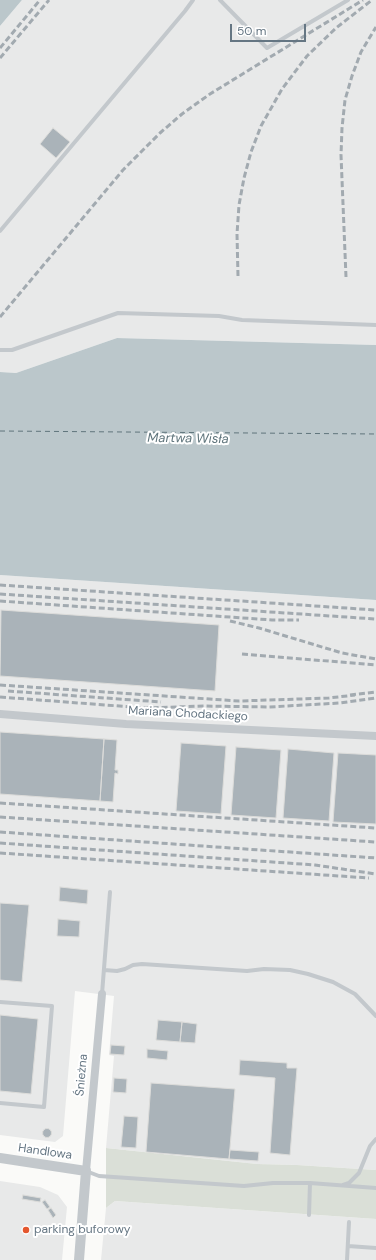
<!DOCTYPE html>
<meta charset="utf-8">
<style>
body{margin:0}
#map{position:relative;width:376px;height:1260px;overflow:hidden;background:#fafaf8;font-family:"DM Sans",sans-serif}
canvas{display:block}
.scale{position:absolute;left:230px;top:24px;width:76px;height:18px;box-sizing:border-box;border:2px solid #657683;border-top:0;padding-left:5px;font-size:12px;line-height:14px;white-space:nowrap;color:#657683;-webkit-text-stroke:3px #fff;paint-order:stroke}
</style>
<div id="map">
<canvas width="376" height="1260"></canvas>
<div class="scale">50 m</div>
</div>
<script>
const g = document.querySelector('canvas').getContext('2d');
g.lineJoin = 'round';
function paint(path, color) { g.fillStyle = color; g.fill(path, 'evenodd'); }
const toPath = rows => new Path2D(rows.map(r => 'M' + r).join(''));
function stroke(path, color, width, dash) { g.strokeStyle = color; g.lineWidth = width; g.lineCap = dash ? 'butt' : 'round'; g.setLineDash(dash || []); g.stroke(path); }
function write(font, color, halo, rows, align = 'center') {
  g.font = font + ' "DM Sans",sans-serif'; g.lineWidth = 4; g.setLineDash([]); g.textBaseline = 'middle'; g.strokeStyle = halo; g.fillStyle = color; for (const [text, x, y, turn = 0] of rows) {
    g.save(); g.translate(x, y); g.rotate((+turn || 0) * Math.PI / 180); g.textAlign = isNaN(turn) ? turn : align; if (halo) g.strokeText(text, 0, 0); g.fillText(text, 0, 0); g.restore();
  }
}
const built = toPath([
 [22,0,376,0,376,345,117,338,16,373,0,372,0,26],
 [0,575,376,600,376,1170,297,1165,257,1164,106,1148,114,1056,109,1055,114,996,75,991,63,1136,55,1142,0,1135],
 [0,1181,40,1187,58,1195,67,1207,62,1260,0,1260],
 [115,1201,376,1219,376,1260,101,1260,106,1208]
]);
const green = toPath([
 [106,1148,257,1164,297,1165,376,1170,376,1219,115,1201,106,1208]
]);
const water = toPath([
 [0,0,22,0,0,26],
 [117,338,376,345,376,600,0,575,0,372,16,373]
]);
const ferry = toPath([
 [0,431,376,434]
]);
const building = toPath([
 [53,128,70,142,56,158,40,144,53,128],
 [1,610,219,625,215,691,0,676,1,610],
 [0,732,104,739,100,801,0,794,0,732],
 [104,739,117,740,115,770,118,770,118,774,115,773,113,802,100,801,104,739],
 [181,743,226,746,221,814,176,811,181,743],
 [236,747,281,750,276,818,231,815,236,747],
 [288,749,334,753,329,821,283,818,288,749],
 [338,753,376,755,376,824,333,822,338,753],
 [60,887,88,890,87,904,59,901,60,887],
 [0,903,29,905,22,982,0,980,0,903],
 [58,919,80,921,79,937,57,936,58,919],
 [0,1015,38,1019,31,1094,0,1091,0,1015],
 [158,1020,182,1022,180,1042,156,1040,158,1020],
 [182,1022,197,1024,195,1043,180,1042,182,1022],
 [111,1045,125,1046,124,1055,110,1054,111,1045],
 [147,1049,168,1051,167,1060,147,1058,147,1049],
 [240,1060,287,1063,287,1068,297,1068,290,1155,270,1153,275,1078,239,1075,240,1060],
 [114,1078,127,1079,126,1093,113,1092,114,1078],
 [151,1083,235,1089,229,1159,146,1152,151,1083],
 [124,1116,138,1117,136,1148,121,1147,124,1116],
 '42.5 1133a4.5 4.5 0 1 1 9 0a4.5 4.5 0 1 1-9 0Z',
 [230,1150,259,1152,258,1161,229,1159,230,1150],
 [23,1195,41,1198,40,1202,22,1199,23,1195],
 [45,1200,50,1207,47,1209,42,1202,45,1200],
 [51,1208,56,1215,53,1218,48,1210,51,1208]
]);
const service = toPath([
 [220,0,267,48,348,0],
 [0,231,185,11,193,0],
 [0,350,12,350,118,313,219,316,242,320,376,325],
 [104,970,117,971,125,969,133,965,142,964,247,971,264,969,290,970,308,974,333,982,355,994,376,1016],
 [102,994,110,892],
 [0,1002,52,1006,44,1107,0,1103],
 [86,1171,99,1176,244,1186,273,1183,310,1183,376,1188],
 [343,1185,349,1183,359,1173,370,1146,376,1139],
 [309,1215,310,1183],
 [348,1246,376,1248],
 [347,1260,349,1222]
]);
const minor = toPath([
 [0,714,126,724,376,736],
 [86,1171,102,994]
]);
const tertiary = toPath([
 [0,1158,86,1171,79,1260]
]);
const rail = toPath([
 [0,48,40,0],
 [0,58,49,0],
 [238,276,237,234,239,205,244,178,251,152,261,126,282,89,307,56,336,28,372,0],
 [346,277,341,155,342,128,345,100,352,76,361,52,376,27],
 [0,317,123,170,160,133,182,114,210,94,363,0],
 [0,585,376,610],
 [0,594,376,619],
 [0,601,272,620,299,620],
 [230,621,259,628,342,653,376,659],
 [242,654,376,665],
 [0,685,239,701,329,698,355,695],
 [8,691,161,702],
 [350,695,376,692],
 [0,697,145,708,204,706,269,707,340,703,376,698],
 [0,803,376,828],
 [0,817,376,842],
 [0,832,376,858],
 [0,843,315,865,376,874],
 [0,853,369,878]
]);
const markers = [
 [26,1230,4,"#e4572e"]
];
const streetNames = [
 ["Mariana Chodackiego",188,714,3],
 ["Śnieżna",82,1075,-85],
 ["Handlowa",45,1152,8]
];
const poiNames = [
 ["parking buforowy",34,1230]
];
const waterNames = [
 ["Martwa Wisła",188,439,1]
];
paint(built, '#e8e9e9');
paint(green, '#dadfd7');
paint(water, '#bbc7cb');
stroke(ferry, '#60757c', 1, [5, 4]);
paint(building, '#aab3b9');
stroke(building, '#dcdcda', 1);
stroke(service, '#c3c8cc', 4);
stroke(minor, '#c3c8cc', 8);
stroke(tertiary, '#c3c8cc', 10);
stroke(rail, '#a2aab0', 3, [6, 3]);
for (const [x, y, r, color] of markers) { const dot = new Path2D(); dot.arc(x, y, r, 0, 2 * Math.PI); g.fillStyle = color; g.fill(dot); stroke(dot, '#fff', 1.5); }
write('12px', '#657683', '#fff', streetNames);
write('12px', '#657683', '#fff', poiNames, 'left');
write('italic 13px', '#60757c', '#fff', waterNames);
</script>
